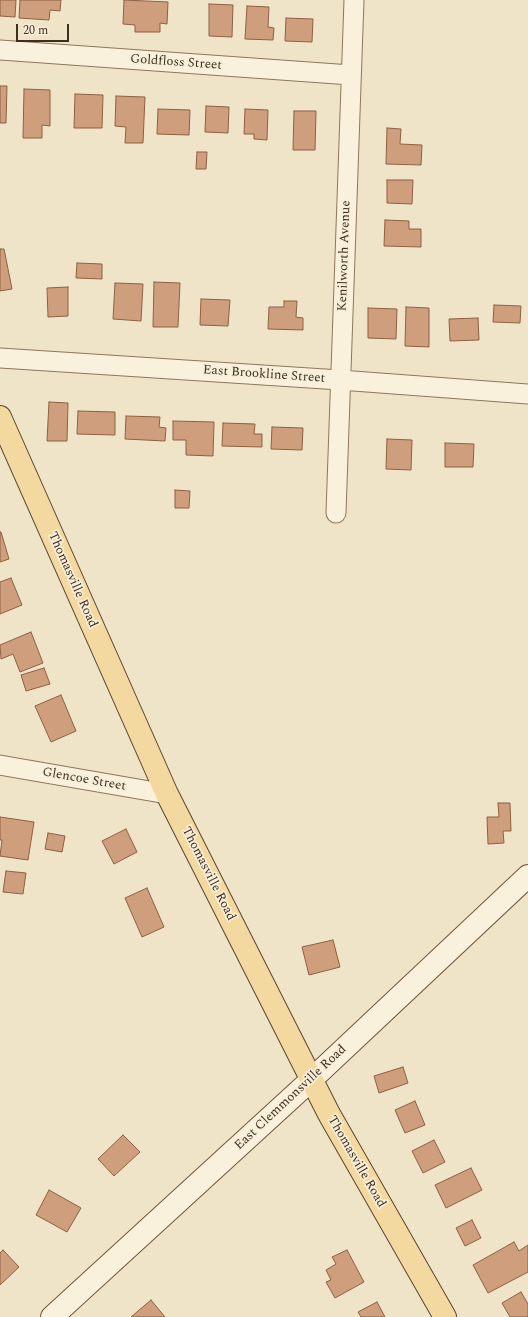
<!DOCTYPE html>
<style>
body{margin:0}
#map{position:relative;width:528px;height:1317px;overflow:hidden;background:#f0e4c8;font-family:Spectral,serif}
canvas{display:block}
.scale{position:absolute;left:16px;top:24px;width:53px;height:18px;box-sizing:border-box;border:2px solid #3d2e20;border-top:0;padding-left:5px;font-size:12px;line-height:14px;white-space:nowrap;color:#3d2e20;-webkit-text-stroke:3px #f7eed8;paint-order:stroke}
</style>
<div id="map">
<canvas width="528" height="1317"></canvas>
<div class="scale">20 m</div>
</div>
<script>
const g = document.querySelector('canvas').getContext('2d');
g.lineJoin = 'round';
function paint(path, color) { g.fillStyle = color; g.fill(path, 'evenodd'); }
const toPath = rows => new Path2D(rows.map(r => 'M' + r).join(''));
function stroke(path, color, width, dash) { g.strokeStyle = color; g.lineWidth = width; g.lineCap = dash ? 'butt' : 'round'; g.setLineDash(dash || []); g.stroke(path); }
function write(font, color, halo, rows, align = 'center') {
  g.font = font + ' Spectral,serif'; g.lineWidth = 3.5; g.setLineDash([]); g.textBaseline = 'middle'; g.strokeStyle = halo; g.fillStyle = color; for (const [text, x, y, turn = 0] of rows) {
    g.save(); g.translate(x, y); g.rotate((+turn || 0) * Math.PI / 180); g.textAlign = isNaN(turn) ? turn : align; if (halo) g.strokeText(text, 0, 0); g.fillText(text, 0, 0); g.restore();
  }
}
const building = toPath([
 [0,0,16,0,15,17,0,16,0,0],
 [20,0,61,0,60,11,50,10,49,20,19,18,20,0],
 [124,0,168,2,167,24,160,23,160,32,135,32,135,25,123,24,124,0],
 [209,4,233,5,232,37,209,36,209,4],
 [247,6,269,7,268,27,274,28,273,40,245,39,247,6],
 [286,18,313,19,312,42,285,41,286,18],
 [0,86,7,86,6,123,0,123,0,86],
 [24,89,50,90,50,126,42,125,42,138,23,138,24,89],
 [75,94,103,95,102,128,74,128,75,94],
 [116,96,145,97,143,143,125,143,126,127,115,126,116,96],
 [206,106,229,107,228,133,205,132,206,106],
 [158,109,190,110,189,135,157,134,158,109],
 [245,109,268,110,267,140,254,139,254,134,244,134,245,109],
 [294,111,316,111,315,150,293,150,294,111],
 [387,128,401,129,400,144,422,145,421,165,386,164,387,128],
 [197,152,207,152,206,169,196,169,197,152],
 [387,180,413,180,412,204,387,203,387,180],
 [385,220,409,221,409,229,421,229,421,247,384,246,385,220],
 [0,249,4,249,12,289,0,291,0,249],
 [77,263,102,264,102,279,76,278,77,263],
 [154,282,180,283,178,327,153,327,154,282],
 [115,283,143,284,141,321,113,319,115,283],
 [68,287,68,316,48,317,47,288,68,287],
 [201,299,230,300,228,326,200,325,201,299],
 [284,301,297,301,296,317,303,318,303,330,268,329,269,307,284,307,284,301],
 [494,305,521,306,520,323,493,322,494,305],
 [406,307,429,308,429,347,405,346,406,307],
 [368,308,397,309,396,339,368,338,368,308],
 [478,318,479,340,450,341,449,319,478,318],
 [49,402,68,403,67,441,47,441,49,402],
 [78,411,115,412,115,435,77,434,78,411],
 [126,416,160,417,159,427,166,428,165,441,125,439,126,416],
 [173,421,214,422,213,456,186,455,186,440,173,440,173,421],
 [223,423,255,424,254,434,262,434,262,447,222,446,223,423],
 [272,427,303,428,302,450,271,449,272,427],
 [387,439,412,440,411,470,386,469,387,439],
 [445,443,474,444,473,467,445,467,445,443],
 [175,490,190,491,189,508,175,508,175,490],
 [0,532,1,532,9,559,0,562,0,532],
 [11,578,22,605,0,614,0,582,11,578],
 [31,632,43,663,20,672,13,654,1,659,0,645,31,632],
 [44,668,50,684,26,691,21,675,44,668],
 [61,695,76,731,51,742,35,706,61,695],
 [498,803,510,803,511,831,503,831,504,843,488,844,487,817,499,817,498,803],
 [0,817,34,822,28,860,0,856,2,840,0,840,0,817],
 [126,829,137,852,114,864,102,841,126,829],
 [48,833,65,836,62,852,45,849,48,833],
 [6,871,26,873,23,894,3,892,6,871],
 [147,888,164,927,142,937,125,898,147,888],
 [333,940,340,967,309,975,302,947,333,940],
 [403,1067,408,1083,379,1093,374,1076,403,1067],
 [415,1101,425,1125,405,1133,395,1110,415,1101],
 [123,1135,140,1152,114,1176,98,1159,123,1135],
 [434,1140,445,1162,423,1173,412,1151,434,1140],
 [471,1168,482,1190,446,1208,435,1185,471,1168],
 [49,1190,81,1208,67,1232,36,1215,49,1190],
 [472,1220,481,1238,465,1246,456,1228,472,1220],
 [514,1242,519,1251,528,1245,528,1272,488,1293,473,1265,514,1242],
 [3,1250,19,1267,0,1285,0,1253,3,1250],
 [347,1250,364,1282,335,1298,326,1282,331,1280,326,1270,336,1264,332,1257,347,1250],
 [521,1292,528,1304,528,1317,510,1317,502,1303,521,1292],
 [151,1300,165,1317,131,1317,151,1300],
 [377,1302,385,1317,361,1317,358,1312,377,1302]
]);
const street = toPath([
 [0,50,351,75],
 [0,358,340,380,528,394],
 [336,513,354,0],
 [0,765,167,794]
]);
const secondary = toPath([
 [52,1317,311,1080,528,876]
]);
const primary = toPath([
 [0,417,167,794,329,1114,445,1317]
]);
const streetNames = [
 ["Goldfloss Street",176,63,4],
 ["Kenilworth Avenue",345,256,-88],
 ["East Brookline Street",264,375,4],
 ["Thomasville Road",72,580,66],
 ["Glencoe Street",84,780,10],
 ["Thomasville Road",208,874,63],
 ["East Clemmonsville Road",291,1098,-43],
 ["Thomasville Road",356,1162,60]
];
paint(building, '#cf9f7d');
stroke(building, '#8d5f41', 1);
stroke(street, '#8d765c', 21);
stroke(secondary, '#6f573f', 24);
stroke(primary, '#5b4430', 24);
stroke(street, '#faf1dc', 19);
stroke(secondary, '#faf1dc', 22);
stroke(primary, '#f3d9a0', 22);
write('13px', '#3d2e20', '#f7eed8', streetNames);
</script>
